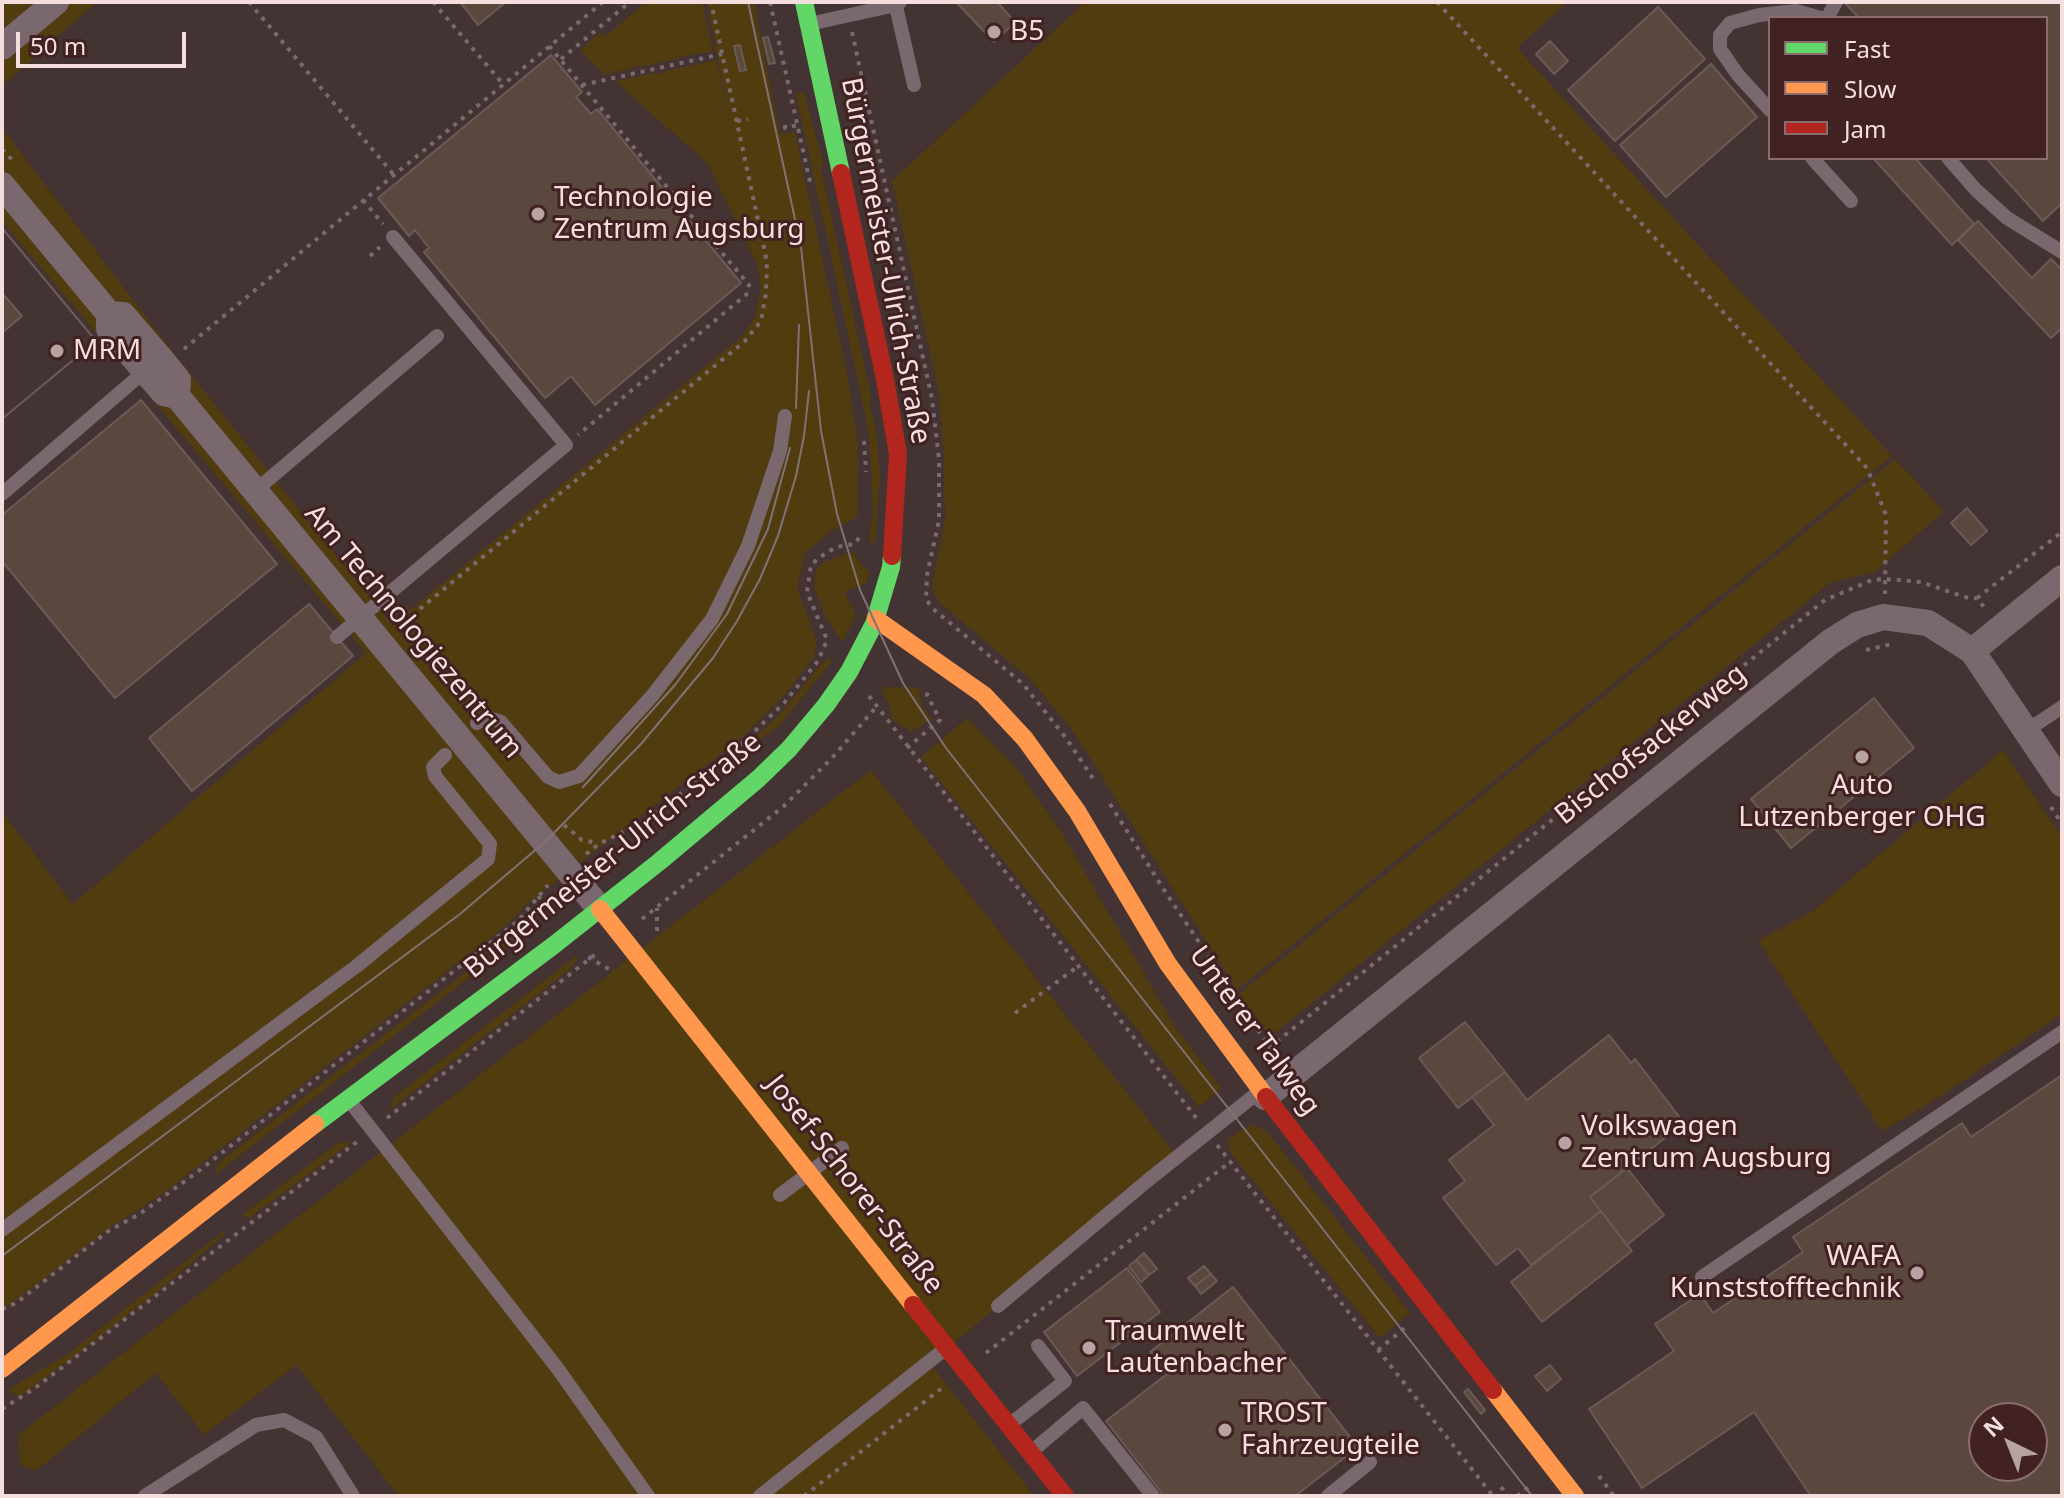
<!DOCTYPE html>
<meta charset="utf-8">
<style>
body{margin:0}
#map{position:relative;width:2064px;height:1498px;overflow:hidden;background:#433;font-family:"Noto Sans",sans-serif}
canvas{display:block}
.frame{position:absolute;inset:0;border:4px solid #f5dfde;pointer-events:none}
.legend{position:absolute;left:1768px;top:16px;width:280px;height:144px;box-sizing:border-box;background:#412121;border:2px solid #896d6d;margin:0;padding:10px 14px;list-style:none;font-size:24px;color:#f5dfde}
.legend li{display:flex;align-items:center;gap:16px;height:40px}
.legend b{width:40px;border:2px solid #896d6d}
.north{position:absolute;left:1968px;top:1402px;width:80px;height:80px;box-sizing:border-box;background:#412121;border:2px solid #896d6d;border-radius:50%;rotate:317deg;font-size:22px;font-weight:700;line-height:32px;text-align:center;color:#f5dfde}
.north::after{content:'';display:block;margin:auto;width:28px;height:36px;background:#b7a3a2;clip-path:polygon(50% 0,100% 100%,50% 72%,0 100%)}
.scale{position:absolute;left:16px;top:32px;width:170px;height:36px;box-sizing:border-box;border:4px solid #f5dfde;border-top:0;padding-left:10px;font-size:24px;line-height:28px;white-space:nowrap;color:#f5dfde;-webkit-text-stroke:6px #412121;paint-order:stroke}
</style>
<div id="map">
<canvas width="2064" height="1498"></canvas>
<div class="frame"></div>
<ul class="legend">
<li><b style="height:10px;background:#63d668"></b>Fast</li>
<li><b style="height:10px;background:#ff974d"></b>Slow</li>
<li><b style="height:10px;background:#b3261e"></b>Jam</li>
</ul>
<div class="north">N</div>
<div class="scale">50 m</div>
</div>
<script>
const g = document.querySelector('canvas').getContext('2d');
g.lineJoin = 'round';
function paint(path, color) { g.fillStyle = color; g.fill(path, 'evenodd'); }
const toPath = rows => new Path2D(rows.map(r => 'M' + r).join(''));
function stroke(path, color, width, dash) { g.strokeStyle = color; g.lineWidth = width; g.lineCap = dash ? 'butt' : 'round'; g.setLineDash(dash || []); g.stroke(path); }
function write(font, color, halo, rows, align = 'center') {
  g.font = font + ' "Noto Sans",sans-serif'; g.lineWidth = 6; g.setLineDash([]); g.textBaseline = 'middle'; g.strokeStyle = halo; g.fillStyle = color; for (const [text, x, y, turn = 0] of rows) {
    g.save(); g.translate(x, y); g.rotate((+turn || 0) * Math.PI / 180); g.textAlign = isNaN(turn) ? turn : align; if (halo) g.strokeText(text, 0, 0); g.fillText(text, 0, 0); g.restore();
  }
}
const green = toPath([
 [2,2,97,2,2,86],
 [646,2,702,2,713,52,682,56,682,58,640,67,639,65,619,72,618,70,613,71,613,73,605,75,580,50,600,32,605,37],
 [707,2,754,2,780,134,795,132,846,368,858,444,858,516,827,534,806,552,797,588,816,639,815,656,785,695,739,740,527,904,509,923,165,1192,114,1225,2,1310,2,812,73,904,366,653,2,221,2,128,176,356,392,625,741,337,755,317,761,288,757,264,707,163,615,81,654,73,660,74,667,70,673,71,673,69,716,60,729,118],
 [1085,2,1567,2,1517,48,1892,456,1237,990,1073,731,1030,679,939,602,932,586,945,519,944,458,939,393,892,181],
 [804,92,823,162,821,170,871,396,869,402,876,432,880,475,875,544,869,542,873,507,869,433,796,94],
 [1895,459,1944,511,1875,572,1830,583,1270,1037,1239,994],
 [855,551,859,563,869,571,866,583,844,592,856,615,842,642,825,616,815,590,815,579,816,570,824,562],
 [828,659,832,661,780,725,726,765,781,713,822,663],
 [886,687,919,688,922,706,932,719,911,732,892,720,888,702,881,691],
 [967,718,1015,766,1063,835,1176,1028,1221,1088,1199,1107,921,757],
 [2003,750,2062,837,2062,1014,1938,1098,1882,1131,1758,941,1813,911],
 [871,770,1177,1156,930,1363,1034,1496,399,1496,296,1365,204,1435,156,1373,36,1471,20,1465,18,1435],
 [536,918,537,920,510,946,216,1174,216,1167,221,1161],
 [576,956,578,959,569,970,389,1111,394,1097],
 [1252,1124,1267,1131,1410,1313,1380,1338,1230,1152,1228,1139],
 [344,1142,351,1143,249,1218,242,1215,336,1144],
 [226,1229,224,1235,157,1292,72,1358,20,1396,11,1393,9,1389,68,1354]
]);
const building = toPath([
 [460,2,506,2,478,25,460,2],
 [956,2,997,2,1015,22,994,42,956,2],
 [2062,2,2062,203,2043,221,1986,158,2046,158,2046,18,1859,18,1845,3,2062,2],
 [1658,7,1705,59,1615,141,1568,90,1658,7],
 [768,37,775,63,769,64,763,38,768,37],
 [1550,41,1568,61,1554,74,1536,54,1550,41],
 [740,45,746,70,740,71,734,46,740,45],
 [551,55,582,92,576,97,591,114,597,109,741,283,595,405,571,376,545,398,424,252,429,248,415,230,409,236,378,198,551,55],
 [1711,64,1757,117,1666,197,1620,145,1711,64],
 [1873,158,1915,158,1974,224,1952,245,1873,158],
 [1978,221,2032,278,2051,259,2062,270,2062,328,2051,338,1958,240,1978,221],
 [2,228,96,341,2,419,2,333,22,316,2,293,2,228],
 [2,228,96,341,2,419,2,228],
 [141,400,277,564,115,698,2,561,2,515,141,400],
 [1967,508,1987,531,1971,545,1951,523,1967,508],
 [309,604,353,656,192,791,149,738,309,604],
 [1874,698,1914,748,1791,848,1751,799,1874,698],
 [1465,1022,1505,1072,1458,1108,1419,1058,1465,1022],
 [1609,1035,1631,1063,1635,1059,1684,1123,1590,1197,1601,1211,1531,1265,1518,1248,1496,1265,1443,1198,1465,1181,1449,1160,1494,1125,1472,1097,1505,1072,1527,1100,1609,1035],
 [2062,1075,2062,1496,1811,1496,1754,1412,1642,1488,1589,1409,1674,1351,1655,1324,1700,1294,1713,1313,1803,1252,1793,1237,1962,1123,1971,1137,2062,1075],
 [1984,1418,2032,1418,2032,1466,1984,1466,1984,1418],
 [1627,1168,1664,1215,1627,1245,1590,1197,1627,1168],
 [1601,1211,1632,1251,1542,1322,1511,1282,1601,1211],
 [1144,1253,1157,1269,1149,1275,1136,1260,1144,1253],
 [1136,1260,1149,1275,1141,1282,1129,1266,1136,1260],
 [1204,1266,1211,1274,1195,1286,1188,1278,1204,1266],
 [1127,1268,1160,1312,1077,1376,1044,1332,1127,1268],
 [1211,1274,1217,1281,1201,1294,1195,1286,1211,1274],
 [1233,1287,1358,1447,1295,1496,1164,1496,1106,1421,1167,1374,1150,1352,1233,1287],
 [1550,1365,1561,1379,1547,1391,1535,1376,1550,1365],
 [1468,1389,1485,1410,1481,1414,1464,1392,1468,1389]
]);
const path = toPath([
 [249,2,394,175],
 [433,2,503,84],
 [770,2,810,182],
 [1437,2,1867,468,1886,515,1885,594],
 [852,32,932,399,939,459,939,520,927,575,926,599,932,608,1023,684,1066,738,1096,783],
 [549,46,749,285,748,293,578,435],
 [561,59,630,2],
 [582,85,722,54],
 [737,121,748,119],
 [785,125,785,128,798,125],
 [2,149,15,163],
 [363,200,383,224],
 [370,256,380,247],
 [184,349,603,2],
 [864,441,866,472],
 [1977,598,2062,532],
 [401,631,404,622,745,341,761,321,766,293,767,262,711,2],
 [1866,650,1892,644],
 [869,696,1197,1119],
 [907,748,940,720,927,695,929,689],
 [1110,804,1166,893,1276,1057],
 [2051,807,2062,824],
 [564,825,582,840,597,843],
 [586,854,599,844,648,819,728,757,784,703,818,661,827,640,807,592,811,565,820,557,836,547,855,544,862,533],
 [538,896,550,910],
 [642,919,784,806,832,758,877,706],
 [657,931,657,908],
 [588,957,612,971],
 [1015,1013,1077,967],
 [1269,1048,1825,600,1872,580,1886,579,1921,582,1971,599,1977,598,1987,611],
 [387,1118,597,953],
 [1217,1145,1493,1496],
 [2,1309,16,1303,107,1232,141,1213,196,1173,518,921,548,885],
 [1378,1350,1406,1327],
 [986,1353,1230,1162],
 [2,1409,35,1388,358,1141],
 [1599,1476,1614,1496],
 [1501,1487,1508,1496],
 [804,1496,942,1388],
 [1517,1496,1531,1485]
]);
const lane = toPath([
 [895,2,914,85],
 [1827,18,1836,2],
 [809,24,896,5,900,2],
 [1770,110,1738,75,1720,49,1720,35,1730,23,1759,15,1796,11,1821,18],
 [1812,158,1851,201],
 [1948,158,1976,190,2007,218,2062,252],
 [255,491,437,336],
 [2,494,145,371],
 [337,637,566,445,393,237],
 [477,723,486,717,501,722,548,777,559,782,579,776,652,696,712,619,748,546,780,451,785,416],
 [2026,731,2062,707],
 [348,1099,558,1369,648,1496],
 [780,1195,842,1148],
 [2,1230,358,965,488,859,490,844,435,776,433,767,445,755],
 [1702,1277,2062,1032],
 [998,1306,1147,1181,1260,1091],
 [1009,1425,1065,1381,1038,1346],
 [1031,1452,1083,1408,1153,1496],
 [145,1496,256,1425,284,1420,316,1437,353,1496],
 [760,1496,946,1348],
 [1328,1496,1370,1462]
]);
const street = toPath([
 [2,47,56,2],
 [2,185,109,314,109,329,164,393,177,396,600,909],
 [109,314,123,315,160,358,178,380,177,396],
 [1972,651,2062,578],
 [1265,1097,1830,642,1857,625,1883,617,1928,623,1972,651,2062,784]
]);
const fast = toPath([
 [804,2,841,173],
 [315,1124,554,945,659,862,758,779,789,749,826,705,849,672,874,624,891,567,892,556]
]);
const slow = toPath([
 [876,619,984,695,1025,739,1077,811,1168,964,1266,1097],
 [600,909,913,1305],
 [2,1369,315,1124],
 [1493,1390,1575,1496]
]);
const jam = toPath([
 [841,173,885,379,898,454,892,556],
 [1266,1097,1493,1390],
 [913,1305,1065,1496]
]);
const tram = toPath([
 [748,2,801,247,821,431,837,514,860,590,903,683,946,748,1532,1496],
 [796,408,799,325],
 [583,787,675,685,727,614,768,529,790,448],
 [2,1256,460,914,546,841,641,744,713,658,737,621,760,579,778,536,796,476,804,436,809,391]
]);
const markers = [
 [994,32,8,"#b7a3a2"],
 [538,214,8,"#b7a3a2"],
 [57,351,8,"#b7a3a2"],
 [1862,757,8,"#b7a3a2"],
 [1565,1143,8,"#b7a3a2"],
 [1917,1273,8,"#b7a3a2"],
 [1089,1348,8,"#b7a3a2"],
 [1225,1430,8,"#b7a3a2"]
];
const poiNames = [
 ["B5",1010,32],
 ["Technologie",554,198],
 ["Zentrum Augsburg",554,230],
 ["MRM",73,351],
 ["Auto",1862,786,"center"],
 ["Lutzenberger OHG",1862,818,"center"],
 ["Volkswagen",1581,1127],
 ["Zentrum Augsburg",1581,1159],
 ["WAFA",1901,1257,"right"],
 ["Kunststofftechnik",1901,1289,"right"],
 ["Traumwelt",1105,1332],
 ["Lautenbacher",1105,1364],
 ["TROST",1241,1414],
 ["Fahrzeugteile",1241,1446]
];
const streetNames = [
 ["Bürgermeister-Ulrich-Straße",885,261,79],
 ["Am Technologiezentrum",413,632,50],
 ["Bischofsackerweg",1651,745,-39],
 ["Bürgermeister-Ulrich-Straße",613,856,-39],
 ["Unterer Talweg",1254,1031,54],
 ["Josef-Schorer-Straße",854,1185,52]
];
paint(green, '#503c0f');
paint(building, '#5a473e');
stroke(building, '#695b57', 2);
stroke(path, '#7a6a6e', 4, [4, 6]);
stroke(lane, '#7a686f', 14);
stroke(street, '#7a686f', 26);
stroke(fast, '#63d668', 18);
stroke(slow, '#ff974d', 18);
stroke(jam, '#b3261e', 18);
stroke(tram, '#807274', 2);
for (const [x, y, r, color] of markers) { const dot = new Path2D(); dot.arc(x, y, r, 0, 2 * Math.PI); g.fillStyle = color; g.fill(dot); stroke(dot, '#412121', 3); }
write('28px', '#f5dfde', '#412121', poiNames, 'left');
write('28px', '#f5dfde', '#412121', streetNames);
</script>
